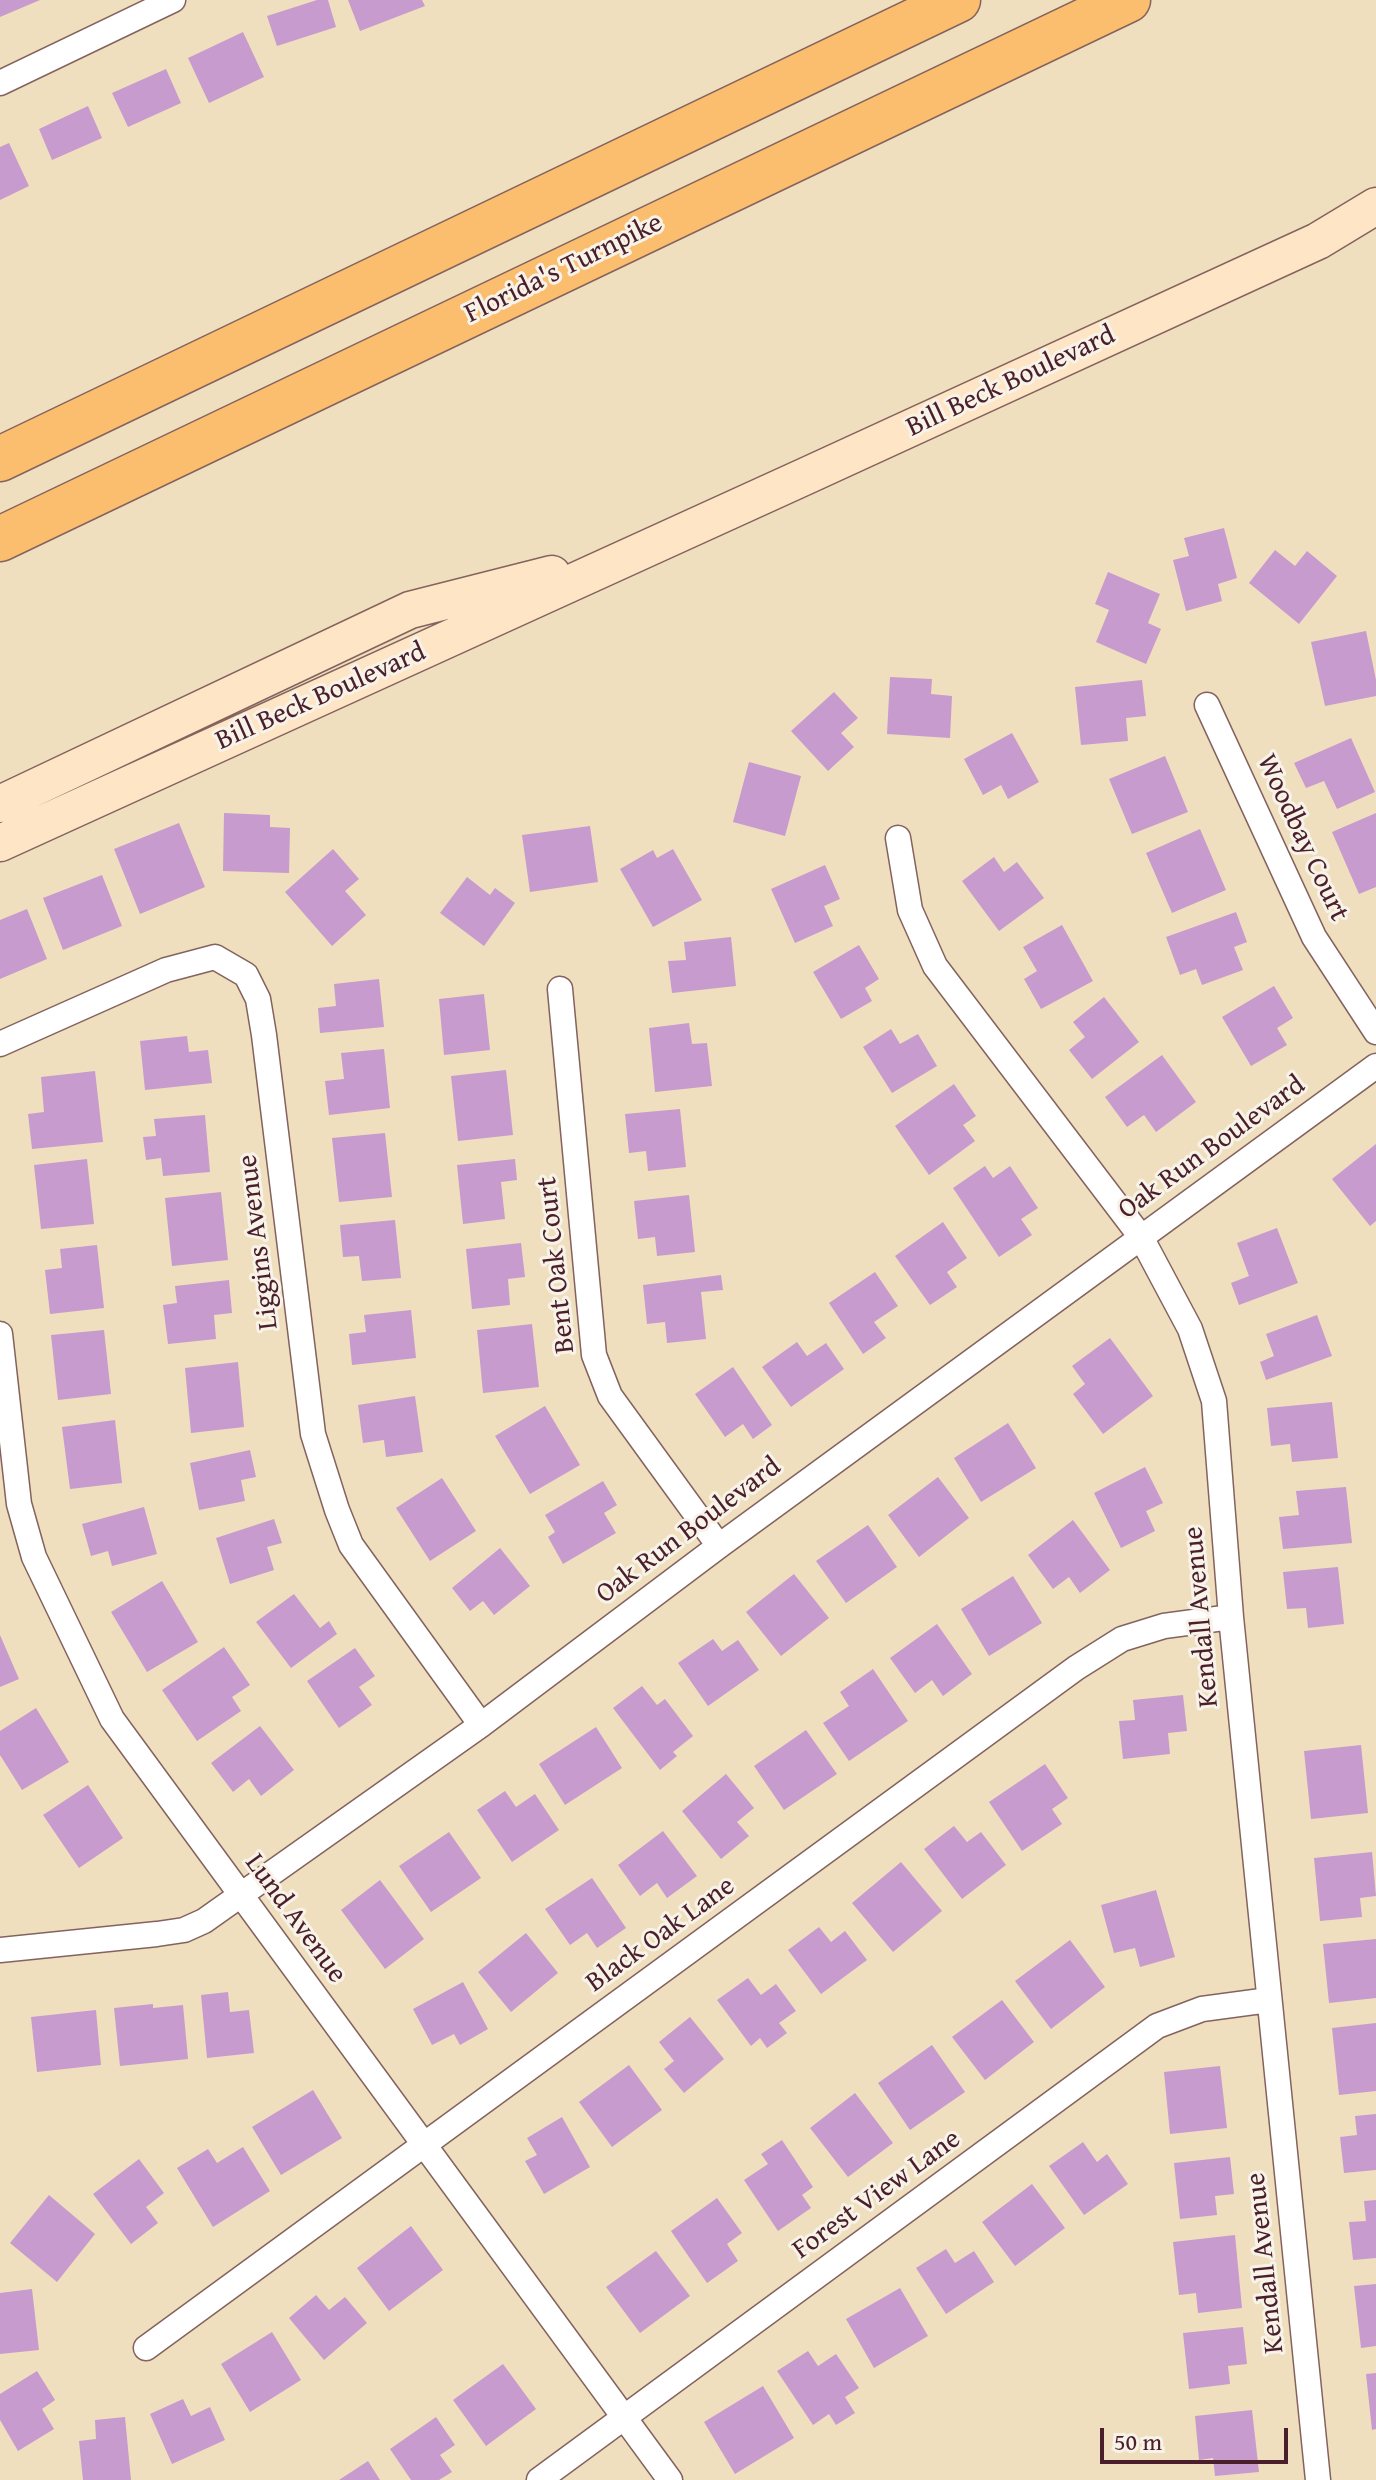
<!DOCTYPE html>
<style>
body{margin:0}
#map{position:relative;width:1376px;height:2480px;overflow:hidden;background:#efdfbe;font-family:"Gentium Book Plus",serif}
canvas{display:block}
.scale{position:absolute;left:1100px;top:2428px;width:188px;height:36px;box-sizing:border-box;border:4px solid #4a1f2b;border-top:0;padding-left:10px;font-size:24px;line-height:28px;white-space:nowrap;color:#4a1f2b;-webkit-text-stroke:6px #f7f3e8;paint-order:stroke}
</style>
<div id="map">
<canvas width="1376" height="2480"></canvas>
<div class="scale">50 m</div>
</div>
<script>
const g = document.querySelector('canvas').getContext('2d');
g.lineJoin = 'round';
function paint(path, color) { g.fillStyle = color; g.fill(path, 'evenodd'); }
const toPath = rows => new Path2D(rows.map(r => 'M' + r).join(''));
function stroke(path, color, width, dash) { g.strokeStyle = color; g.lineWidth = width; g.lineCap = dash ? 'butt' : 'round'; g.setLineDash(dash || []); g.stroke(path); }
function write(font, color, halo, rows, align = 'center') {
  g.font = font + ' "Gentium Book Plus",serif'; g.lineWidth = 6; g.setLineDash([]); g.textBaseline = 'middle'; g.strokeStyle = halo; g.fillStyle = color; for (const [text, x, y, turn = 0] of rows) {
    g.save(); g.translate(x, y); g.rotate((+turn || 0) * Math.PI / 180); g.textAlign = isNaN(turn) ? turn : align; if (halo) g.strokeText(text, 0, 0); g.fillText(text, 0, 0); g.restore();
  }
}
const building = toPath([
 [0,0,40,0,0,17],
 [317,0,328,0,336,27,277,46,267,16],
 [348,0,422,0,425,6,360,31],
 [243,32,264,77,209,103,188,58],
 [166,69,181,103,128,127,112,93],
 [88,106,102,138,52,160,39,129],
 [9,143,29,186,0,200,0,147],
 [1224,528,1237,578,1218,584,1222,601,1186,611,1173,560,1189,556,1184,538],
 [1275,550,1295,566,1307,551,1337,576,1299,624,1249,583],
 [1108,572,1160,594,1148,623,1161,629,1146,664,1096,642,1109,610,1095,604],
 [1366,631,1376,680,1376,696,1325,706,1311,642],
 [890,677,932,679,931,694,952,696,950,738,887,734],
 [1142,680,1146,716,1126,718,1128,741,1081,745,1075,687],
 [834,692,858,718,841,733,854,747,828,771,791,731],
 [1012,733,1039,782,1008,799,1001,785,983,795,964,759],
 [1351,738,1375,792,1337,809,1324,781,1306,788,1294,763],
 [1165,756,1188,812,1132,834,1109,779],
 [749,762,801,776,785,836,733,822],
 [224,813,270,815,270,827,290,828,289,873,223,871],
 [1376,813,1376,887,1359,894,1332,832],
 [179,823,205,887,140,914,114,849],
 [590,826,598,882,530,892,522,835],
 [1200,829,1226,890,1172,913,1146,853],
 [333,849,359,879,345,891,366,915,332,946,285,892],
 [673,849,702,900,653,927,620,869,653,850,657,858],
 [994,857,1004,872,1017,862,1044,898,999,931,962,881],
 [825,865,840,899,824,906,833,926,795,943,771,889],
 [102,875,122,926,63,950,43,898],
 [467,877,490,895,495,888,515,903,484,946,440,913],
 [27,909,47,959,0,979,0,920],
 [1236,912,1247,942,1234,947,1243,970,1202,985,1196,969,1180,975,1166,937],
 [1062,925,1093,981,1041,1009,1024,979,1037,971,1023,947],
 [731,937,736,986,672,993,668,961,686,960,684,942],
 [859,945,879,979,865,988,872,1001,841,1019,813,972],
 [379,979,384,1027,320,1033,318,1008,336,1006,334,984],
 [1274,986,1293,1018,1277,1028,1287,1045,1251,1066,1222,1017],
 [484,994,490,1050,444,1055,439,999],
 [1104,997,1139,1042,1092,1079,1069,1050,1085,1037,1073,1022],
 [689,1023,692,1044,707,1043,712,1086,655,1092,649,1028],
 [891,1029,900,1044,918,1034,937,1066,892,1093,863,1047],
 [187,1036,189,1052,208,1050,212,1083,145,1090,140,1041],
 [384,1049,390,1108,329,1115,325,1081,344,1079,341,1053],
 [1162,1055,1196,1102,1156,1132,1144,1115,1127,1127,1105,1097],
 [506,1070,513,1135,458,1141,451,1076],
 [95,1071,103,1142,32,1149,28,1114,44,1112,41,1077],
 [954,1084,976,1116,963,1125,975,1141,929,1175,895,1126],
 [680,1109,686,1167,648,1171,646,1151,629,1153,625,1114],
 [205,1115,210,1172,163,1176,161,1158,146,1160,143,1137,156,1136,154,1119],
 [385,1133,392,1197,339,1202,332,1138],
 [1376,1144,1376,1221,1370,1226,1332,1179],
 [87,1159,94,1224,41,1229,34,1165],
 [515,1159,517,1180,501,1182,505,1219,463,1224,457,1165],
 [985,1166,993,1178,1010,1166,1038,1208,1021,1219,1032,1235,999,1257,953,1188],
 [221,1192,228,1260,172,1266,165,1198],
 [689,1195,695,1252,657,1256,655,1237,638,1239,634,1201],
 [395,1220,401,1278,362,1281,359,1256,343,1257,340,1225],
 [943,1222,967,1258,947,1272,957,1287,930,1305,895,1256],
 [1277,1228,1298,1283,1239,1305,1231,1283,1249,1276,1237,1243],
 [521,1243,525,1277,508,1279,510,1305,472,1309,466,1249],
 [97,1245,104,1308,50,1314,45,1270,62,1268,60,1249],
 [875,1272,898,1306,874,1322,886,1338,863,1354,829,1303],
 [721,1275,723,1290,701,1292,706,1339,667,1343,665,1322,647,1324,643,1285],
 [229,1280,232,1313,214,1315,216,1339,168,1344,163,1305,177,1303,175,1286],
 [411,1310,416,1358,352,1365,349,1334,366,1332,364,1315],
 [1317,1315,1332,1356,1266,1380,1260,1362,1274,1356,1266,1334],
 [532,1324,539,1387,483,1393,477,1330],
 [104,1330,111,1394,58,1400,51,1335],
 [1110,1338,1153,1396,1103,1434,1073,1394,1085,1384,1072,1366],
 [797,1342,807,1356,826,1343,844,1369,791,1407,762,1367],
 [238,1362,244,1427,191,1433,185,1368],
 [733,1367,772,1425,753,1439,743,1424,725,1437,695,1394],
 [415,1396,423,1452,386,1457,384,1440,363,1443,358,1405],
 [1332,1402,1338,1458,1292,1462,1290,1444,1271,1446,1267,1408],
 [545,1406,580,1465,530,1494,495,1436],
 [115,1420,122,1483,70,1489,62,1427],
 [1008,1423,1036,1468,981,1502,954,1458],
 [250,1450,256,1477,241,1480,245,1501,199,1510,190,1463],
 [1145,1467,1163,1503,1146,1511,1155,1531,1121,1548,1094,1493],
 [938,1477,969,1518,919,1557,888,1515],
 [442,1478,476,1531,430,1561,396,1508],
 [603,1481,617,1505,604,1513,616,1533,563,1564,548,1537,555,1532,545,1515],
 [1346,1487,1352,1543,1283,1549,1279,1517,1299,1515,1296,1491],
 [144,1507,157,1554,112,1566,108,1551,91,1556,82,1524],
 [274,1519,282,1543,267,1547,274,1570,230,1584,216,1538],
 [1073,1520,1110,1570,1080,1593,1069,1577,1053,1589,1028,1555],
 [868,1525,897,1567,846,1603,816,1561],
 [500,1548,530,1586,494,1615,483,1601,470,1611,452,1588],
 [1338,1567,1344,1624,1308,1628,1306,1608,1287,1609,1283,1572],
 [794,1574,829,1618,781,1656,746,1612],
 [1013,1576,1042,1623,989,1656,961,1609],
 [162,1581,198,1642,147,1672,111,1612],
 [294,1594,320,1628,329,1621,337,1634,291,1668,256,1622],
 [937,1624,972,1674,943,1696,932,1680,915,1693,890,1658],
 [0,1635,19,1679,0,1687],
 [713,1639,722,1651,738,1640,759,1670,708,1706,678,1663],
 [224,1647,250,1685,232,1697,241,1711,197,1741,162,1690],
 [355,1648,375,1676,359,1687,372,1705,339,1728,307,1681],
 [873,1669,908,1721,849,1761,823,1723,849,1706,840,1692],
 [642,1686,657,1705,665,1699,693,1736,673,1752,677,1756,660,1770,613,1708],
 [1183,1695,1187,1731,1168,1733,1170,1754,1123,1759,1119,1721,1135,1720,1133,1700],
 [36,1708,69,1762,22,1790,0,1755,0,1731],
 [260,1726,294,1770,261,1796,249,1779,233,1792,211,1763],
 [596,1727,622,1768,565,1805,539,1764],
 [806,1730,837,1774,784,1810,754,1766],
 [1361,1745,1368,1813,1311,1819,1304,1751],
 [1045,1764,1068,1798,1052,1809,1062,1824,1022,1851,989,1802],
 [726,1774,754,1808,737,1822,749,1836,721,1859,682,1811],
 [88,1785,123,1838,79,1868,43,1815],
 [505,1791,516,1807,535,1794,559,1830,512,1862,477,1810],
 [954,1826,967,1842,981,1832,1006,1865,962,1899,924,1849],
 [663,1831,697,1876,667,1898,657,1883,640,1896,618,1865],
 [449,1832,481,1878,431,1912,399,1866],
 [1372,1852,1376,1896,1360,1898,1362,1917,1320,1921,1314,1858],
 [901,1862,942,1911,893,1952,852,1903],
 [592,1878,626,1928,597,1948,587,1933,570,1945,545,1909],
 [380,1880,424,1939,385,1969,341,1910],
 [1156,1890,1175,1957,1140,1967,1135,1948,1114,1953,1101,1905],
 [819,1927,831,1942,845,1931,867,1960,821,1994,788,1950],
 [526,1933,558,1973,511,2012,478,1972],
 [1376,1939,1376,1998,1329,2003,1323,1944],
 [1070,1940,1105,1987,1051,2029,1015,1981],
 [748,1978,761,1995,776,1984,796,2011,779,2023,787,2033,767,2048,760,2038,751,2046,717,2000],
 [463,1982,488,2029,460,2045,454,2034,432,2045,413,2009],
 [228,1992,230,2012,249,2010,254,2053,207,2058,201,1995],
 [1002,2000,1034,2042,985,2080,952,2037],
 [153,2004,153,2008,183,2005,188,2059,120,2066,114,2008],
 [96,2010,101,2065,37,2072,31,2017],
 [690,2017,724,2059,684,2093,664,2069,674,2061,659,2042],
 [1376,2023,1376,2091,1339,2095,1332,2028],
 [932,2045,965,2092,910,2130,878,2083],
 [629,2065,662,2110,612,2147,579,2102],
 [1220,2066,1227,2128,1170,2134,1164,2072],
 [313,2090,342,2138,281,2175,252,2127],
 [855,2093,893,2143,848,2177,810,2128],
 [1376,2114,1376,2170,1344,2173,1340,2137,1357,2135,1355,2116],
 [562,2117,590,2167,544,2194,525,2161,537,2155,527,2138],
 [782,2140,813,2187,802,2195,811,2208,778,2231,744,2180,768,2164,761,2154],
 [1083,2142,1097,2162,1107,2154,1128,2184,1084,2215,1049,2166],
 [243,2147,270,2191,213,2227,177,2168,208,2149,217,2163],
 [1230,2157,1234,2194,1215,2196,1217,2215,1180,2219,1174,2163],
 [139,2159,164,2193,146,2207,158,2223,131,2244,93,2194],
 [1032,2184,1065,2228,1015,2266,982,2222],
 [49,2195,95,2234,57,2282,10,2243],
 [717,2198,742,2233,727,2244,738,2261,707,2283,671,2231],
 [1376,2200,1376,2258,1353,2260,1349,2222,1366,2221,1364,2201],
 [411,2226,443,2270,389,2311,357,2268],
 [1235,2235,1242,2308,1198,2313,1196,2293,1179,2295,1173,2242],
 [946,2249,955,2263,974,2251,994,2282,946,2314,916,2268],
 [656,2251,690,2296,640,2333,606,2287],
 [1376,2284,1376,2346,1361,2348,1354,2286],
 [900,2288,928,2336,874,2368,846,2319],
 [32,2289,39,2350,0,2354,0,2293],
 [316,2295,329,2310,345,2297,367,2323,324,2360,289,2318],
 [1243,2327,1247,2364,1228,2366,1230,2384,1189,2389,1183,2333],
 [272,2332,301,2380,250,2412,221,2364],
 [808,2351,818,2366,836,2354,859,2388,845,2397,855,2413,836,2425,829,2414,813,2425,777,2371],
 [503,2364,536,2409,486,2446,453,2400],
 [37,2371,55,2400,42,2409,54,2429,18,2451,0,2420,0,2394],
 [1376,2373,1376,2429,1372,2430,1366,2374],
 [763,2386,794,2438,735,2474,704,2422],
 [183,2399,191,2416,210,2407,225,2440,172,2464,150,2414],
 [1252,2410,1259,2472,1215,2476,1213,2458,1199,2460,1195,2416],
 [125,2417,131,2480,83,2480,79,2441,96,2439,95,2420],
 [436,2417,455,2445,440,2455,452,2472,439,2480,411,2480,390,2449],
 [368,2461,380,2480,339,2480]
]);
const street = toPath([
 [0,83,173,0],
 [1207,705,1314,937,1376,1032],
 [898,838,910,910,935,966,1141,1237,1190,1329,1214,1401,1231,1617,1318,2480],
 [560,989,594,1355,610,1396,719,1546],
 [0,1044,166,970,215,957,246,975,258,999,264,1035,313,1434,337,1510,351,1545,481,1725],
 [0,1334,19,1504,34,1557,112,1719,670,2480],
 [0,1950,157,1934,184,1930,204,1921,481,1725,719,1546,1376,1066],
 [146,2348,1076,1668,1122,1639,1164,1626,1231,1617],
 [539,2480,1157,2026,1202,2009,1269,2000]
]);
const secondary = toPath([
 [0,804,410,610,552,574],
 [0,843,806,476,1318,241,1376,206]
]);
const highway = toPath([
 [0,459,958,0],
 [0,539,1128,0]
]);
const streetNames = [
 ["Florida's Turnpike",564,269,-26],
 ["Bill Beck Boulevard",1011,382,-25],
 ["Bill Beck Boulevard",321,697,-24],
 ["Woodbay Court",1302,838,65],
 ["Oak Run Boulevard",1212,1148,-36],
 ["Liggins Avenue",259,1242,-97],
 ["Bent Oak Court",557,1265,-96],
 ["Oak Run Boulevard",689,1531,-37],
 ["Kendall Avenue",1202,1617,-95],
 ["Lund Avenue",295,1919,54],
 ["Black Oak Lane",661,1935,-36],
 ["Forest View Lane",877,2195,-36],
 ["Kendall Avenue",1266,2263,-96]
];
paint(building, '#c79bce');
stroke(street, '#84625e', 27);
stroke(secondary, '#84625e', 39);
stroke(highway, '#84625e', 47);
stroke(street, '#fff', 24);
stroke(secondary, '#fde5c5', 36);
stroke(highway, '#fbbd6e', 44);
write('28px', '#4a1f2b', '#f7f3e8', streetNames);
</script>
